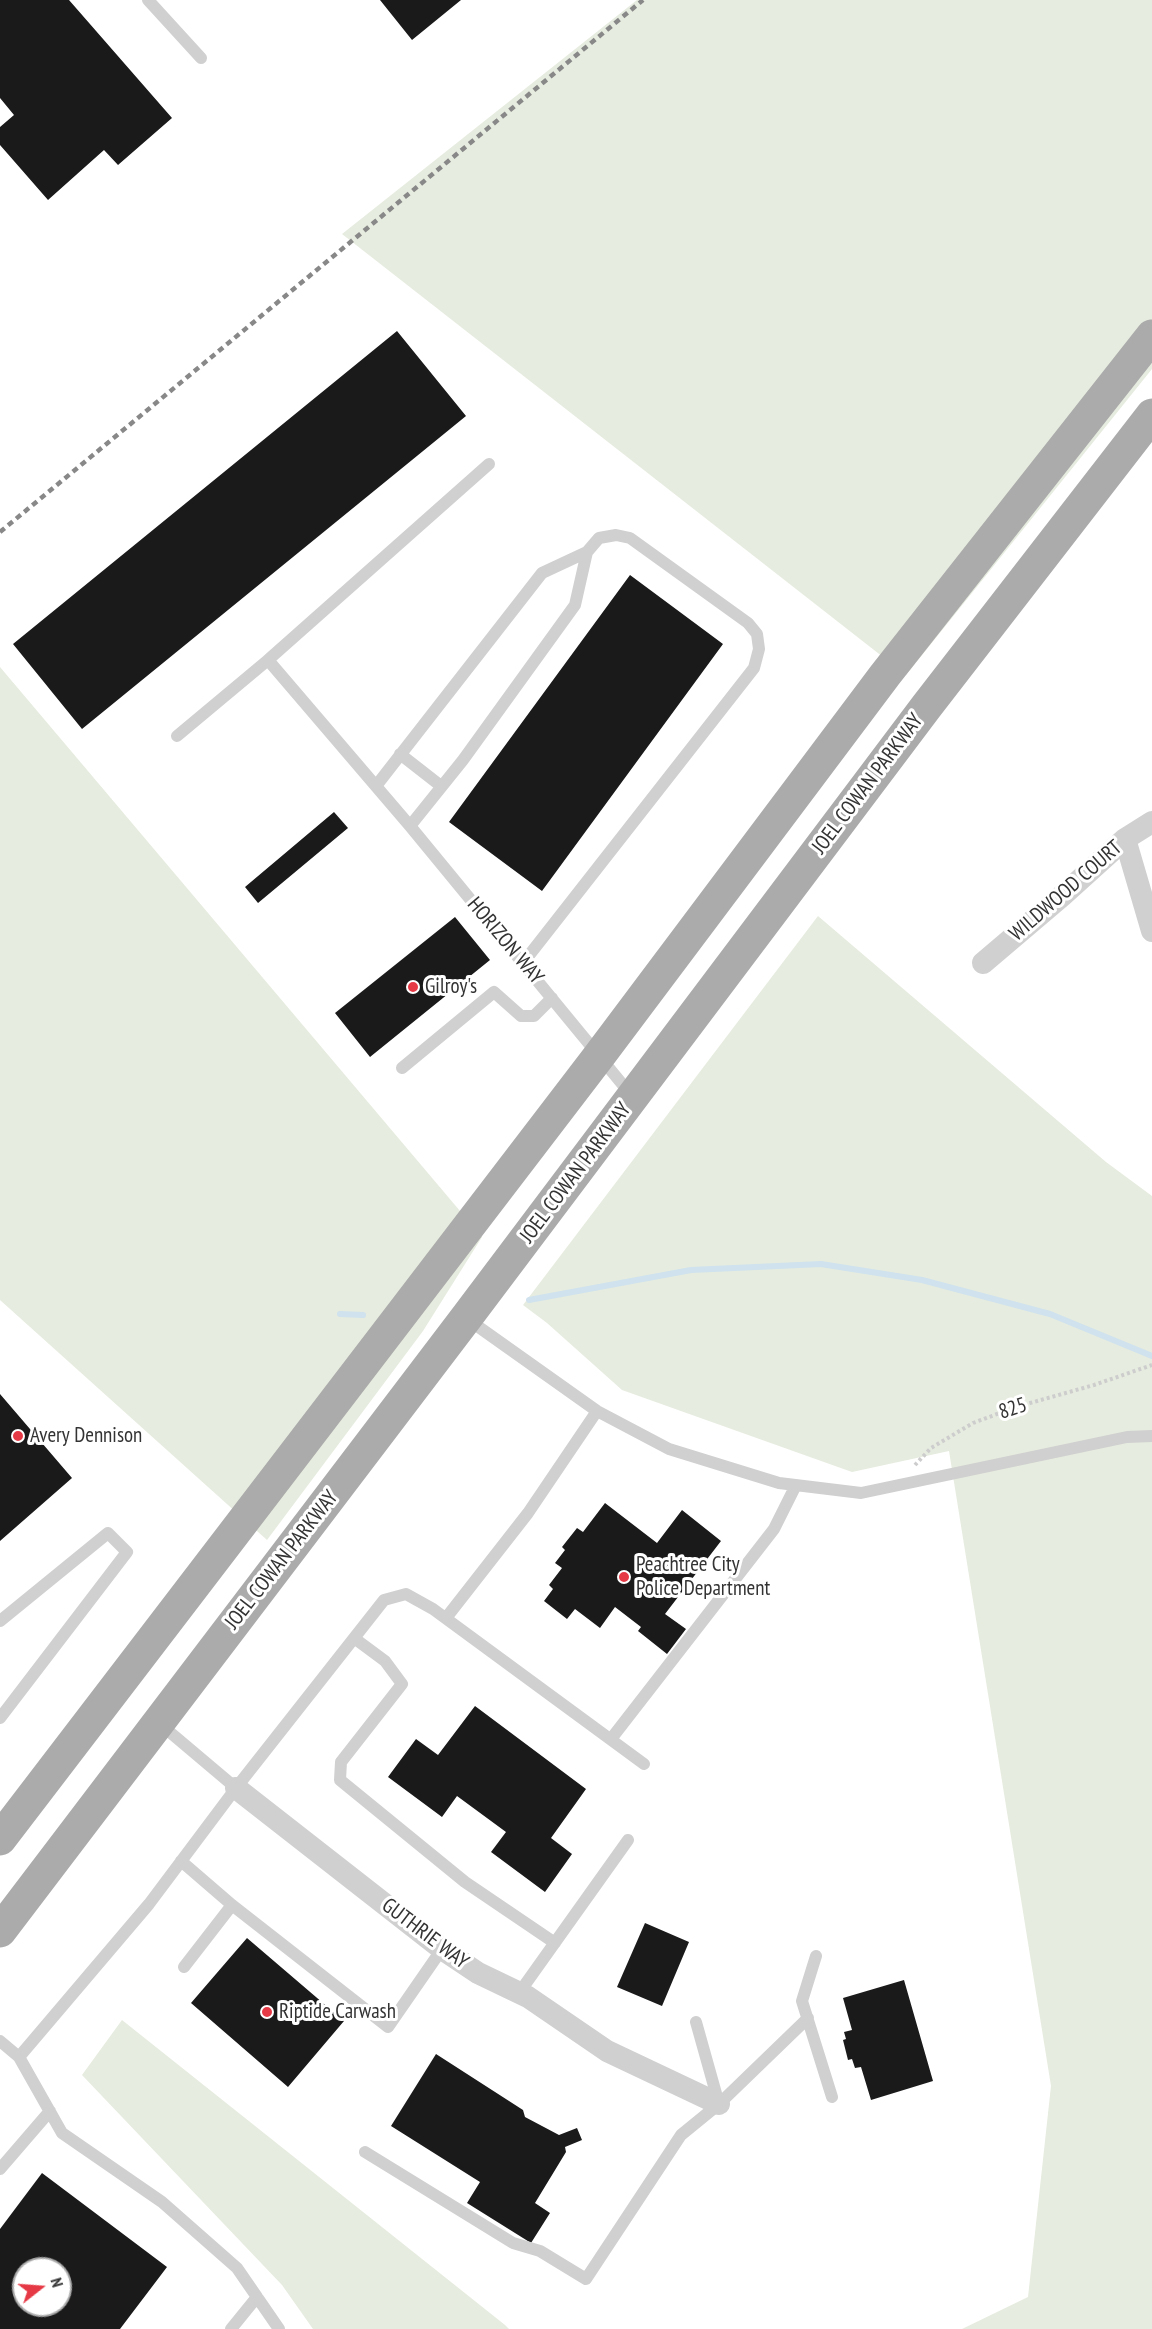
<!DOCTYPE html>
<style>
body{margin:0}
#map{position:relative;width:1152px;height:2329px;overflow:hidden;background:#fff;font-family:"PT Sans Narrow",sans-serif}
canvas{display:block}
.north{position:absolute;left:12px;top:2257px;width:60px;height:60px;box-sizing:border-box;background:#fff;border:2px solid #adadad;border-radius:50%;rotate:73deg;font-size:16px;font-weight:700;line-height:24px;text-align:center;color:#333}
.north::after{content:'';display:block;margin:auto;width:21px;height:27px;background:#e63946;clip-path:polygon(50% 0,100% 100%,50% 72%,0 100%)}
</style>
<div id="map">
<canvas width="1152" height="2329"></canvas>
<div class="north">N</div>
</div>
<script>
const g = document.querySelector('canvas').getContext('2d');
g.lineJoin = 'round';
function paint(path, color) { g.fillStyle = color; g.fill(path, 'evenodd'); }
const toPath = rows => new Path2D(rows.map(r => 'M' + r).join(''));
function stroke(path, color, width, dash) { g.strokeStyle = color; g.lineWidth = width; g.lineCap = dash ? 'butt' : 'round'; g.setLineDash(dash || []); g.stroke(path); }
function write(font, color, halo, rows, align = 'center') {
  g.font = font + ' "PT Sans Narrow",sans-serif'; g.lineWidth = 6; g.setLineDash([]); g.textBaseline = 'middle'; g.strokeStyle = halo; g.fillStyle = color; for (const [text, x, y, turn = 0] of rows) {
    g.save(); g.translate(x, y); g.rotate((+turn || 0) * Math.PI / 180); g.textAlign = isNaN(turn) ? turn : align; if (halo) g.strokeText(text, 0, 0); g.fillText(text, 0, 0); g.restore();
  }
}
const green = toPath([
 [637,0,1152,0,1152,369,906,675,342,234],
 [0,667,482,1237,423,1331,267,1540,0,1300],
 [818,916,1106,1162,1152,1196,1152,2329,962,2329,1028,2297,1051,2086,949,1451,852,1472,622,1390,547,1323,523,1305],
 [122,2020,505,2325,509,2329,313,2329,282,2285,82,2075]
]);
const stream = toPath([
 [529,1300,691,1270,821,1264,922,1280,1050,1314,1152,1356],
 [340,1314,363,1315]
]);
const building = toPath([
 [0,0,69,0,172,118,118,165,104,150,48,200,0,145,0,127,14,115,0,98],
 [380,0,461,0,412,40],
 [397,331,466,416,82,729,13,644],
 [630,575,723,644,542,891,449,822],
 [334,812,348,828,258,903,245,887],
 [455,917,490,960,370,1057,335,1013],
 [0,1394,72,1478,0,1541],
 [605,1503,657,1543,682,1510,721,1541,665,1614,686,1629,667,1654,638,1631,641,1627,615,1607,600,1628,575,1609,567,1619,544,1601,553,1589,549,1585,562,1568,555,1563,565,1550,562,1547,577,1528,583,1532],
 [475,1706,586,1789,551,1838,572,1854,545,1892,491,1852,506,1832,457,1796,442,1817,388,1777,416,1739,438,1755],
 [645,1923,689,1942,662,2006,617,1987],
 [247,1938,344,2021,288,2087,191,2003],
 [904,1980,933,2081,871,2100,861,2067,855,2068,852,2059,848,2060,843,2040,846,2039,844,2032,852,2030,843,1998],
 [436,2054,523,2110,525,2117,559,2135,577,2128,582,2140,565,2147,566,2152,535,2203,550,2213,531,2243,467,2203,480,2182,391,2126],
 [42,2173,167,2267,120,2329,0,2329,0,2229],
 [24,2269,60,2269,60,2305,24,2305]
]);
const path = toPath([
 [915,1465,931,1448,973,1423,1016,1407,1094,1385,1152,1365]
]);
const service = toPath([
 [148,0,201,58],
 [489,464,268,660,410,826,632,1096],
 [177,736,268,660],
 [400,754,441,786],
 [376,786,542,573,587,552,599,538,616,535,630,538,748,623,757,634,759,649,754,668,523,963],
 [410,826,463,760,575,605,587,552],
 [402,1068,494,992,521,1016,534,1016,552,998],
 [466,1318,597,1411,669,1449,779,1483,861,1493,1127,1437,1152,1436],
 [446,1618,528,1513,597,1411],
 [0,1621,108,1533,127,1552,0,1718],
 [354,1638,385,1661,402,1684,341,1762,340,1780,465,1882,555,1943],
 [159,1723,236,1788],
 [611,1739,774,1529,796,1485],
 [181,1861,232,1905,388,2027,442,1949],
 [816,1956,802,2001,832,2097],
 [184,1967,232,1905],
 [519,1993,628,1840],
 [696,2022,719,2104],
 [0,2041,19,2057,62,2133,162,2202,237,2268,279,2329],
 [19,2057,149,1904,236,1788,384,1600,406,1594,433,1609,644,1764],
 [365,2152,513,2243,540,2251,586,2279,681,2135,719,2104,808,2018],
 [0,2169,50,2111],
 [231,2329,257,2297]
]);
const minor = toPath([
 [1125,839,1152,931],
 [983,963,1063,895,1125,839,1152,822],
 [236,1788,442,1949,478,1973,528,1997,607,2051,719,2104]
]);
const primary = toPath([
 [0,1839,599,1056,885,675,1152,336],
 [0,1931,466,1318,926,707,1152,415]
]);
const rail = toPath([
 [0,532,643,0]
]);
const markers = [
 [413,987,6,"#e63946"],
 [18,1436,6,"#e63946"],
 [624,1577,6,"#e63946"],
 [267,2012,6,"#e63946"]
];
const streetNames = [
 ["JOEL COWAN PARKWAY",868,784,-53],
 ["WILDWOOD COURT",1066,891,-41],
 ["HORIZON WAY",505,941,50],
 ["JOEL COWAN PARKWAY",576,1173,-53],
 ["825",1013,1409,-18],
 ["JOEL COWAN PARKWAY",282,1560,-52],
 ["GUTHRIE WAY",425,1934,37]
];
const poiNames = [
 ["Gilroy's",425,987],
 ["Avery Dennison",30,1436],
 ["Peachtree City",636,1565],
 ["Police Department",636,1589],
 ["Riptide Carwash",279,2012]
];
paint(green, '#e6ecdf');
stroke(stream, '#cfe2ee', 6);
paint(building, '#1a1a1a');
stroke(path, '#cdcdcd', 4, [3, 3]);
stroke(service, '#d0d0d0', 12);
stroke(minor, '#d0d0d0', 22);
stroke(primary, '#ababab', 33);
stroke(rail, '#888', 4.5, [6, 4.5]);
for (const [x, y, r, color] of markers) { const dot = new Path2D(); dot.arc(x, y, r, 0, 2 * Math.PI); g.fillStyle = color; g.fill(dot); stroke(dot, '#fff', 2); }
write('21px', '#333', '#fff', streetNames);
write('21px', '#333', '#fff', poiNames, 'left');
</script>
